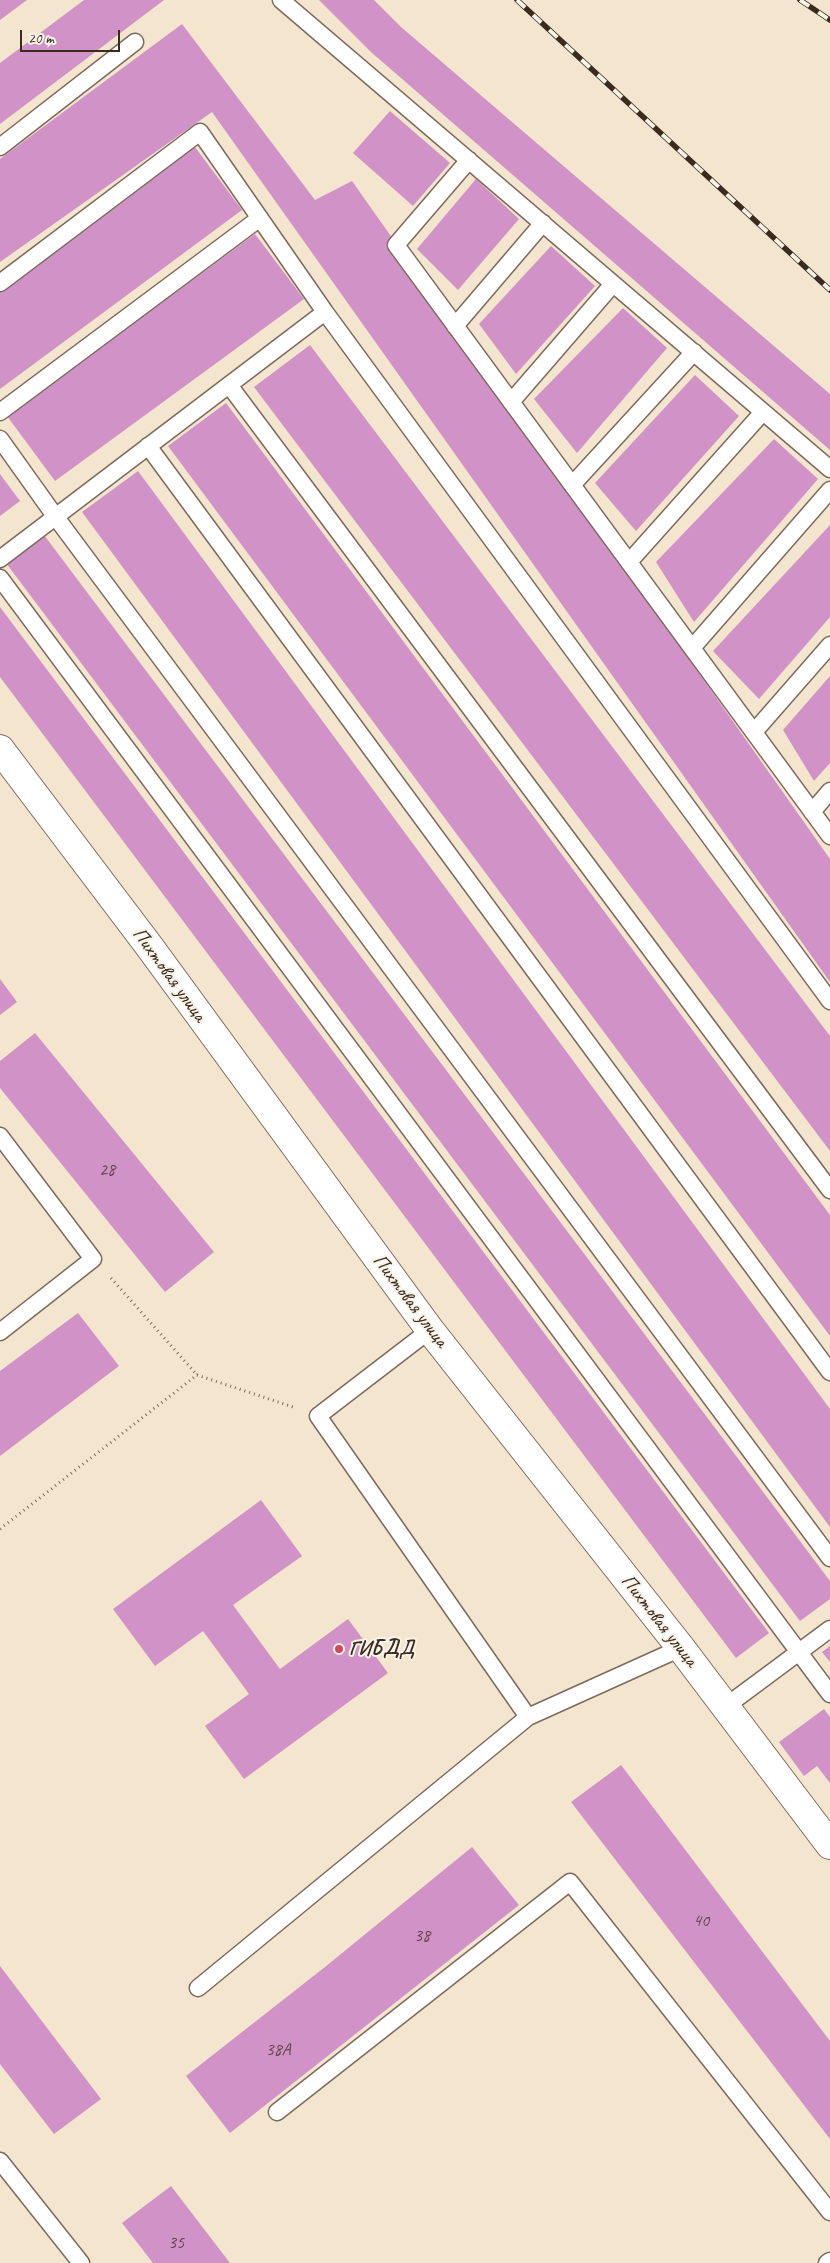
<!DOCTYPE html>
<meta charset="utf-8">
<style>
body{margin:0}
#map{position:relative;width:830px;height:2263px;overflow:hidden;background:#f4e5ce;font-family:Caveat,sans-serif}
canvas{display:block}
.scale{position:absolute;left:20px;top:30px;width:100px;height:22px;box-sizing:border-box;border:2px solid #3b2a1e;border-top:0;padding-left:6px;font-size:15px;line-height:18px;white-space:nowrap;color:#3b2a1e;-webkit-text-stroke:4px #f7f3e8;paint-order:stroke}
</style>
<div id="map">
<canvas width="830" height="2263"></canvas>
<div class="scale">20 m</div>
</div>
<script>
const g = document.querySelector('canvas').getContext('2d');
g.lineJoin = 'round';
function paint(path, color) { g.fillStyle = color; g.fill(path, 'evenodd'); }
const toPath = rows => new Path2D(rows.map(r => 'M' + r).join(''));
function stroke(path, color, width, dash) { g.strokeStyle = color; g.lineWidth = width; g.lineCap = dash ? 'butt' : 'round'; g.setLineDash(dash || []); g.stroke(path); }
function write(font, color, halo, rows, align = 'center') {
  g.font = font + ' Caveat,sans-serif'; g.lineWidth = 4; g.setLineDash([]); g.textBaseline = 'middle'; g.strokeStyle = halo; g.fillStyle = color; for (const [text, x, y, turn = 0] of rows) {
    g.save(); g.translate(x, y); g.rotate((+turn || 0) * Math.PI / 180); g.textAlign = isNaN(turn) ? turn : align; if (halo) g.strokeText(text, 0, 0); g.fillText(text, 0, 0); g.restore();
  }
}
const building = toPath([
 [0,0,27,0,0,20],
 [84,0,164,0,0,124,0,63],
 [319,0,374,0,401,27,830,394,830,450,371,52],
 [182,24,315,200,352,181,830,859,830,982,212,112,0,262,0,159],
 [390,111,450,163,413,206,353,153],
 [192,143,242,210,0,389,0,284],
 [476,179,519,219,458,290,417,249],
 [255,234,304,299,55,481,7,416],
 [551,246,595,286,516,374,479,324],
 [623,308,667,348,577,453,534,399],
 [310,345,830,1036,830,1151,254,387],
 [695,375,739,416,636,531,595,483],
 [226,403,830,1215,830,1336,168,446],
 [774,439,818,479,694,622,656,562],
 [138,471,830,1409,830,1527,82,512],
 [0,474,20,501,0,516],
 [830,525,830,617,759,699,713,651],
 [41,531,830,1581,830,1599,800,1621,3,559],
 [0,607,769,1633,736,1658,0,677],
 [830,676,830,763,814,781,783,730],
 [0,979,17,1002,0,1015],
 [35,1033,214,1252,165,1292,0,1088,0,1061],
 [78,1313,119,1366,0,1456,0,1371],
 [261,1500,302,1556,233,1605,280,1669,348,1619,388,1673,244,1779,205,1726,249,1694,203,1631,155,1666,113,1609],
 [830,1646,830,1662,822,1652],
 [824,1709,830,1717,830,1783,817,1766,804,1776,779,1742],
 [621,1765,830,2041,830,2139,571,1802],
 [472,1847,519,1905,230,2133,186,2076,325,1967],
 [0,1966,101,2099,54,2134,0,2064],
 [171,2186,230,2263,153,2263,122,2223]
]);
const path = toPath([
 [111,1278,197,1375],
 [0,1529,197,1375,296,1408]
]);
const service = toPath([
 [281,0,830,469],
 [0,147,135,42],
 [469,160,396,245,830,836],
 [0,283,200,132,325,312,830,1001],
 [455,326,543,223],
 [229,385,830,1190],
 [511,402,613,284],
 [0,412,260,218],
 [0,439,55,516,830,1558],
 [148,446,830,1372],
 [572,485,694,352],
 [0,559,325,312],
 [629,562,763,412],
 [0,578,830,1694],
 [692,648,830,490],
 [754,732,830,645],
 [812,812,830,791],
 [0,1136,93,1259,0,1332],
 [430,1330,318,1416,528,1717],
 [725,1707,830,1629],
 [198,1988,528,1717,681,1648],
 [277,2112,570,1882,830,2212],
 [0,2161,81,2263],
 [827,2263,830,2261]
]);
const tertiary = toPath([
 [0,749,149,946,430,1330,681,1648,830,1845]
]);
const rail = toPath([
 [517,0,830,290],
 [800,0,830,20]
]);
const markers = [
 [339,1649,5,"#d1495b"]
];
const numberNames = [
 ["28",107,1170],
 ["40",701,1921],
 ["38",422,1936],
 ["38А",278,2050],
 ["35",176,2243]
];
const streetNames = [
 ["Пихтовая улица",169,975,54],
 ["Пихтовая улица",410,1301,53],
 ["Пихтовая улица",659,1621,52]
];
const poiNames = [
 ["ГИБДД",349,1649]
];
paint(building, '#d092c7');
stroke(service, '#7c6b5c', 19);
stroke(tertiary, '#7c6b5c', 30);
stroke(path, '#7c6b5c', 3, [1, 4]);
stroke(service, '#fff', 16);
stroke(tertiary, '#fff', 28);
stroke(rail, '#3b2a1e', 5.5);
stroke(rail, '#f7f3e8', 4, [11]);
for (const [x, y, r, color] of markers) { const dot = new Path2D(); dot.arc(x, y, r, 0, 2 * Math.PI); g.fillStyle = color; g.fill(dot); stroke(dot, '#f7f3e8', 2); }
write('18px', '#604448', null, numberNames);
write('20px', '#3b2a1e', '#f7f3e8', streetNames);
write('bold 20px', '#3b2a1e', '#f7f3e8', poiNames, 'left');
</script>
